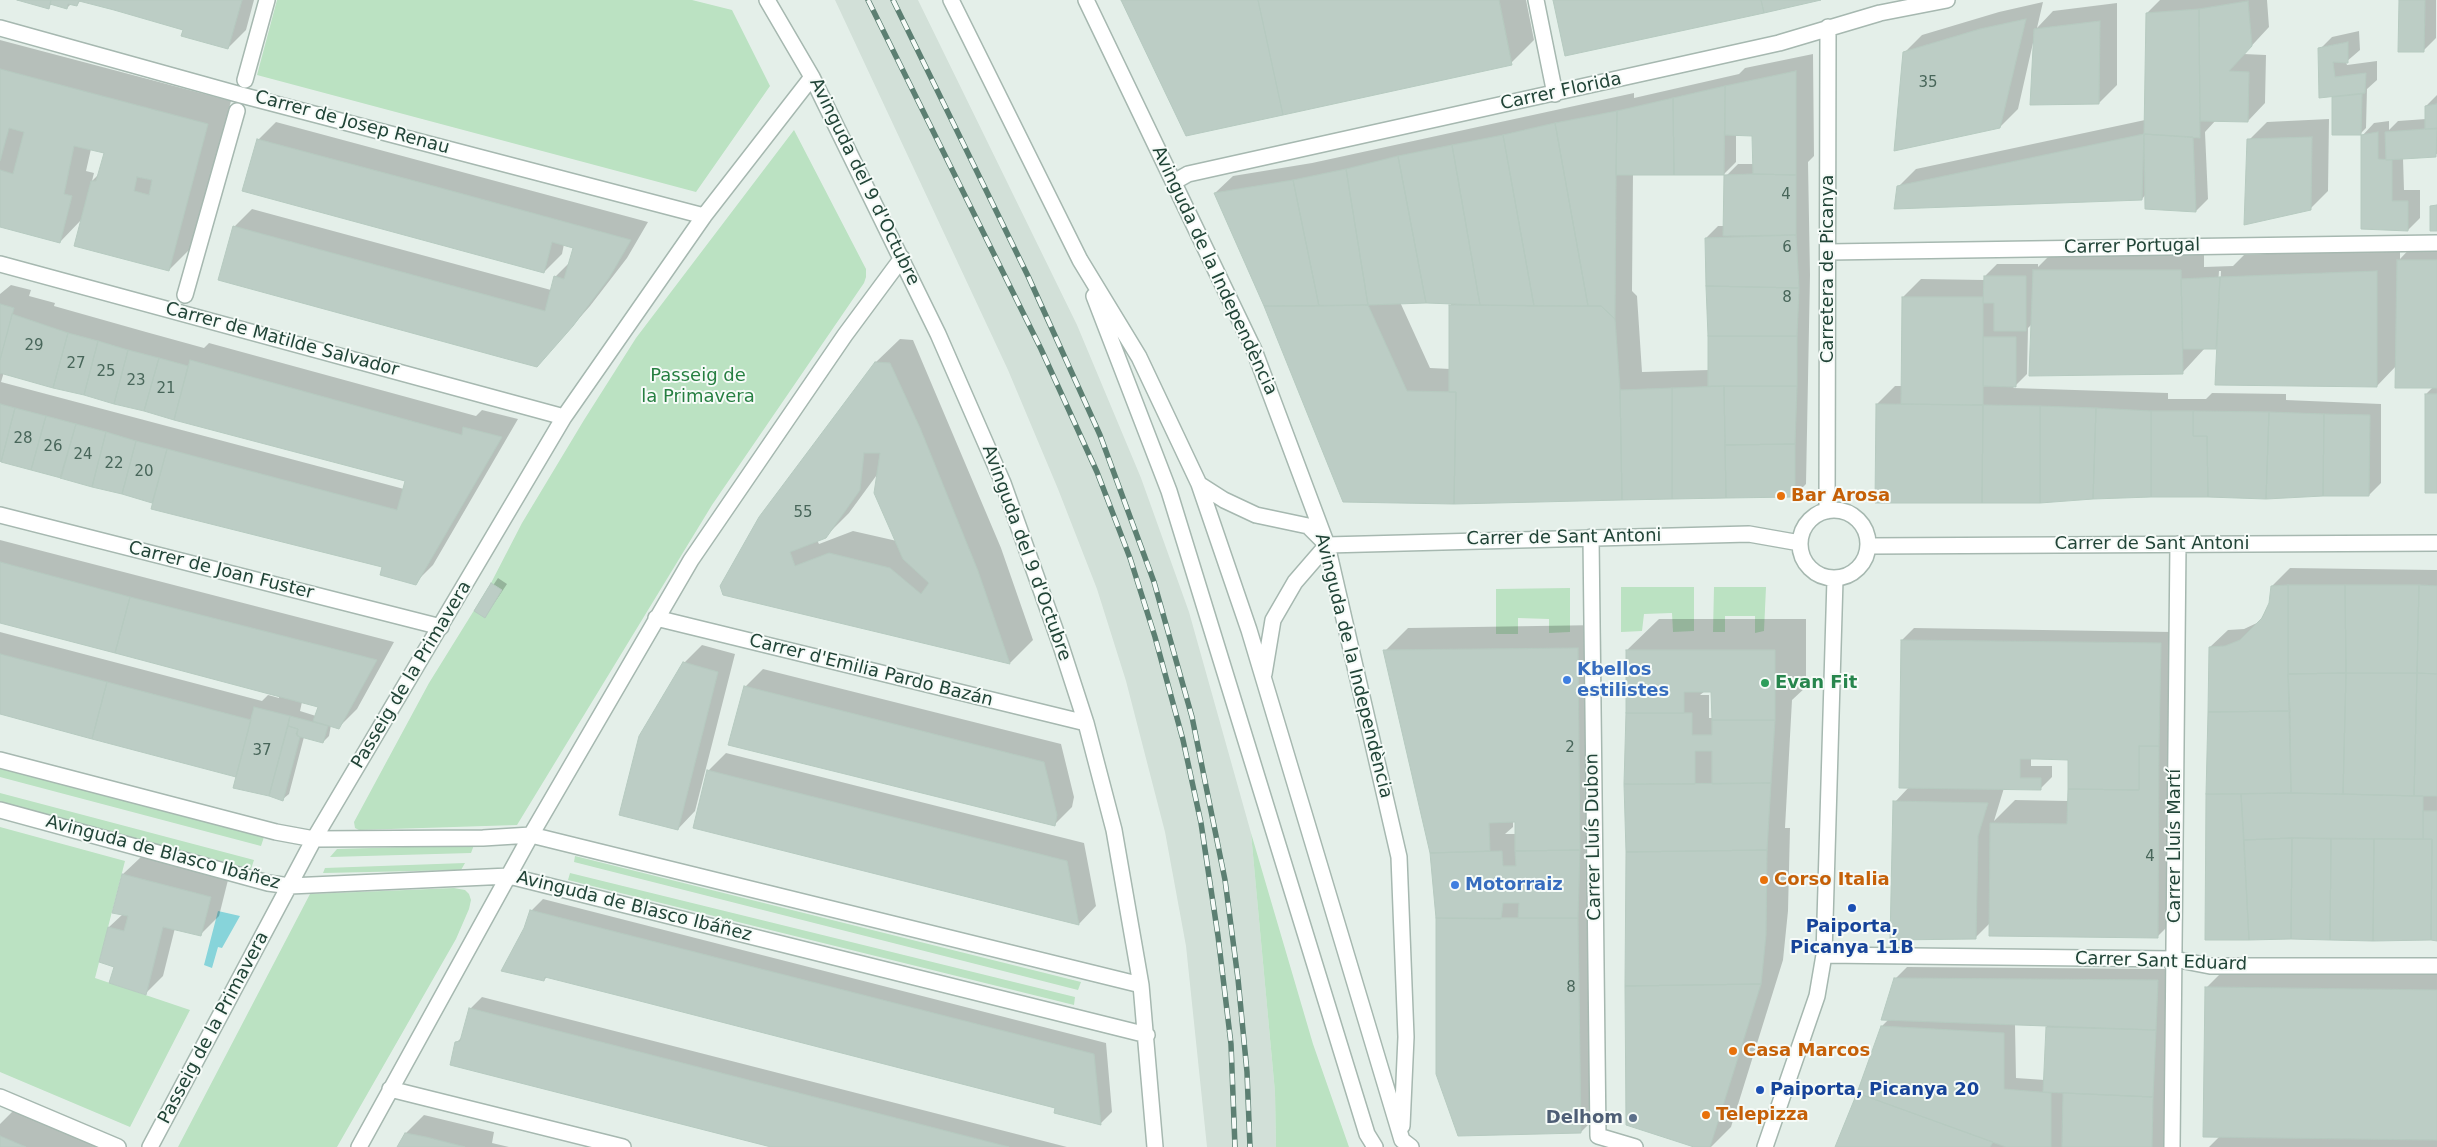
<!DOCTYPE html>
<meta charset="utf-8">
<style>
body{margin:0}
canvas{display:block;background:#e4efe9}
</style>
<canvas width="2437" height="1147"></canvas>
<script>
const g = document.querySelector('canvas').getContext('2d');
g.lineJoin = 'round';
function paint(path, color) { g.fillStyle = color; g.fill(path, 'evenodd'); }
const toPath = rows => new Path2D(rows.map(r => 'M' + r).join(''));
function stroke(path, color, width, dash) { g.strokeStyle = color; g.lineWidth = width; g.lineCap = dash ? 'butt' : 'round'; g.setLineDash(dash || []); g.stroke(path); }
function write(font, color, halo, rows, align = 'center') {
  g.font = font + ' "DejaVu Sans",sans-serif'; g.lineWidth = 4; g.setLineDash([]); g.textBaseline = 'middle'; g.strokeStyle = halo; g.fillStyle = color; for (const [text, x, y, turn = 0] of rows) {
    g.save(); g.translate(x, y); g.rotate((+turn || 0) * Math.PI / 180); g.textAlign = isNaN(turn) ? turn : align; if (halo) g.strokeText(text, 0, 0); g.fillText(text, 0, 0); g.restore();
  }
}
const built = toPath([
 [835,0,918,0,1077,325,1141,478,1189,612,1251,833,1275,1092,1276,1147,1207,1147,1186,946,1165,832,1126,681,1097,589,1058,489,1008,370]
]);
const green = toPath([
 [277,0,692,0,732,10,770,86,696,192,257,75],
 [794,130,866,269,866,277,864,283,712,505,517,825,359,830,355,828,354,822,429,683,491,583,522,523,584,420,636,338],
 [1621,587,1694,587,1694,631,1673,632,1672,613,1644,614,1642,631,1621,632],
 [1714,587,1766,587,1764,631,1755,633,1755,616,1725,616,1725,632,1713,632],
 [1570,588,1570,632,1549,633,1549,619,1518,618,1518,634,1496,634,1496,589],
 [0,767,264,837,261,846,0,777],
 [0,793,254,860,251,869,0,802],
 [0,827,125,861,95,978,190,1010,130,1127,0,1072],
 [1251,833,1313,1044,1349,1147,1276,1147,1275,1092],
 [474,845,471,853,330,857,337,849],
 [575,856,1081,982,1078,990,574,862],
 [465,863,461,870,323,873,325,868],
 [570,873,1075,997,1074,1005,568,880],
 [454,888,465,890,469,894,471,900,469,909,456,939,337,1147,178,1147,310,894]
]);
const water = toPath([
 [218,911,240,916,222,948,218,947,212,968,204,965]
]);
const shadow = toPath([
 [23,0,254,0,246,30,228,48,185,29,81,0,77,5,71,4,67,8,52,4,48,7],
 [1122,0,1526,0,1534,40,1511,63],
 [2160,0,2267,0,2269,27,2244,54,2266,55,2265,103,2248,121,2216,120,2205,132,2208,199,2196,211,2147,208,2146,194,2142,199,1898,187,1916,169,2145,120,2147,13],
 [2400,0,2436,0,2436,38,2424,50],
 [2043,2,2037,28,2053,11,2117,3,2117,85,2099,103,2033,43,2018,109,2000,127,1904,53,1922,35,1999,12],
 [2359,31,2360,50,2346,62,2347,65,2377,61,2377,80,2367,89,2366,128,2360,134,2334,98,2336,95,2320,49,2332,37],
 [0,40,231,101,192,247,169,270,83,218,60,242,0,226],
 [91,149,105,153,100,173,92,181,94,173,86,171],
 [1813,54,1814,156,1808,162,1810,275,1806,484,1794,496,1454,503,1265,306,1215,193,1233,176,1312,163,1634,93,1634,98,1739,74,1745,68],
 [1736,134,1753,135,1754,164,1738,164,1726,176,1725,226,1718,226,1706,238,1709,370,1642,372,1637,296,1632,291,1633,173,1724,174,1736,162],
 [1426,301,1451,304,1451,369,1430,368,1400,302],
 [2437,95,2437,154,2403,158,2404,190,2420,190,2420,218,2408,230,2362,228,2362,136,2374,123,2389,121,2389,130,2398,121,2426,119,2426,106],
 [2329,119,2328,191,2310,209,2249,140,2267,122],
 [276,122,648,222,627,258,590,306,537,366,234,227,252,209,551,290,555,277,570,262,574,247,564,244,562,254,544,272,258,140],
 [2416,242,2437,243,2437,492,2426,394,2433,387,2397,365,2377,386,2218,345,2215,348,2205,348,2182,373,2032,324,2028,328,2027,374,2013,388,2168,393,2168,399,2206,399,2212,393,2286,394,2286,400,2381,404,2381,483,2369,495,1877,404,1895,386,1902,386,1903,297,1921,279,1985,280,1985,276,1997,264,2038,264,2038,267,2057,248,2204,248,2204,267,2233,266,2244,255,2400,248,2400,259],
 [2219,271,2221,271,2220,300,2217,300],
 [11,285,31,290,29,296,55,303,54,306,146,332,204,348,209,343,476,416,482,410,518,419,433,565,415,583,383,566,0,460,0,294],
 [4,372,407,480,404,489,1,382],
 [900,339,913,340,1001,548,1033,640,1010,663,724,594,876,362],
 [879,472,897,541,853,531,819,544,817,540,825,537,849,513],
 [0,540,394,642,357,709,339,727,331,725,329,736,323,742,304,737,289,794,283,799,269,795,239,772,0,713,0,632,262,701,268,695,279,698,279,696,0,622],
 [302,702,319,706,316,716,300,711],
 [2290,568,2437,570,2437,940,2207,938,2210,647,2228,630,2244,629,2259,622,2270,604,2272,586],
 [498,578,507,584,485,617,476,611],
 [1659,619,1806,619,1806,687,1792,700,1785,828,1790,828,1788,911,1783,960,1731,1127,1711,1147,1698,1147,1627,650],
 [1705,691,1712,691,1713,718,1709,718,1709,695,1700,695],
 [1601,625,1602,826,1597,831,1604,1109,1581,1132,1437,919,1431,853,1385,651,1408,628],
 [1513,821,1516,821,1516,834,1505,834,1513,827],
 [1914,628,2173,632,2180,914,2157,937,1991,922,1975,938,1895,802,1909,787,1902,640],
 [2031,758,2069,758,2069,801,2015,800,1994,821,2004,788,2040,789,2052,777,2052,766,2031,766],
 [702,645,735,654,695,811,678,829,684,663],
 [763,669,1061,744,1074,797,1072,807,1054,825,745,687],
 [726,753,1084,843,1096,906,1079,924,708,771],
 [141,857,228,880,219,916,201,934,175,928,163,976,145,994,115,966,109,927,123,914,123,874],
 [543,899,1106,1043,1112,1112,1100,1124,1056,1107,548,976,544,980,526,928,531,911],
 [2229,965,2437,967,2437,1147,2209,1147,2220,1136,2206,988],
 [1907,967,2170,969,2164,1147,1837,1147,1882,1026,1889,1019,1895,979],
 [2015,1024,2047,1026,2045,1080,2016,1078],
 [482,997,1067,1147,776,1147,456,1043,463,1036,470,1009],
 [14,1110,105,1147,0,1147,0,1124],
 [424,1115,494,1132,492,1143,509,1147,398,1147,406,1133]
]);
const building = toPath([
 [17,0,51,0,49,9,17,0],
 [51,0,242,0,228,49,181,36,183,30,114,10,79,1,77,6,68,4,67,9,50,4,51,0],
 [1121,0,1258,0,1283,115,1186,136,1121,0],
 [1258,0,1499,0,1512,65,1283,115,1258,0],
 [1553,0,1761,0,1764,13,1565,56,1553,0],
 [1761,0,1821,0,1764,13,1761,0],
 [2399,0,2425,0,2424,52,2398,52,2399,0],
 [2248,1,2252,46,2229,71,2249,72,2248,122,2200,121,2199,9,2248,1],
 [2199,9,2200,138,2144,134,2146,13,2199,9],
 [2026,19,2000,128,1894,151,1903,52,1980,29,2026,19],
 [2100,21,2099,104,2030,105,2034,29,2100,21],
 [2348,42,2348,63,2333,62,2335,77,2366,73,2365,93,2319,98,2318,48,2348,42],
 [0,69,208,124,169,271,74,246,91,181,96,181,104,153,74,146,64,194,72,196,60,243,0,227,0,170,13,174,24,132,9,128,0,161,0,69],
 [137,177,152,180,149,195,134,191,137,177],
 [1796,71,1796,175,1753,174,1752,136,1725,135,1725,86,1796,71],
 [1725,86,1724,175,1674,175,1673,98,1725,86],
 [2362,94,2361,135,2332,135,2332,97,2362,94],
 [1673,98,1674,175,1616,175,1617,111,1673,98],
 [2437,104,2437,128,2425,129,2425,106,2437,104],
 [1617,111,1616,175,1615,319,1601,306,1588,306,1555,123,1617,111],
 [1555,123,1588,306,1534,306,1503,135,1555,123],
 [2425,129,2437,129,2436,157,2386,160,2385,132,2425,129],
 [2378,132,2378,159,2392,160,2392,201,2408,201,2408,231,2361,229,2361,135,2378,132],
 [2144,134,2142,200,1894,209,1897,186,2144,134],
 [2144,134,2193,137,2196,212,2145,209,2144,134],
 [1503,135,1534,306,1480,305,1452,145,1503,135],
 [2312,137,2311,210,2244,225,2247,139,2312,137],
 [257,139,437,187,631,240,609,278,573,326,537,367,507,359,218,280,233,226,545,311,554,276,564,279,573,248,552,242,544,273,242,191,257,139],
 [1452,145,1480,305,1426,303,1398,156,1452,145],
 [1398,156,1426,303,1368,305,1346,169,1398,156],
 [1346,169,1368,305,1319,306,1293,180,1346,169],
 [1753,174,1796,175,1796,235,1723,236,1724,175,1753,174],
 [1293,180,1319,306,1264,306,1214,193,1293,180],
 [2437,205,2437,231,2430,231,2430,206,2437,205],
 [1796,235,1799,288,1706,286,1705,238,1796,235],
 [2397,260,2437,260,2437,388,2395,388,2397,260],
 [2033,270,2181,270,2183,374,2029,376,2033,270],
 [2377,271,2377,387,2215,385,2220,277,2377,271],
 [1984,276,2026,276,2026,331,1994,331,1994,303,1983,303,1984,276],
 [2220,277,2216,349,2183,349,2181,279,2220,277],
 [1706,286,1799,288,1797,336,1708,336,1706,286],
 [1902,297,1983,297,1983,405,1901,404,1902,297],
 [0,304,14,308,0,360,0,304],
 [1368,305,1407,391,1456,392,1454,504,1343,502,1264,306,1368,305],
 [1449,305,1601,306,1615,319,1620,390,1622,500,1454,504,1456,392,1449,392,1449,305],
 [12,314,68,333,53,388,0,373,0,360,12,314],
 [68,333,98,341,84,395,53,388,68,333],
 [1708,336,1797,336,1797,386,1708,386,1708,336],
 [1983,337,2016,337,2016,387,1983,386,1983,337],
 [98,341,128,350,114,404,84,395,98,341],
 [128,350,159,358,144,411,114,404,128,350],
 [159,358,188,366,174,420,144,411,159,358],
 [190,360,462,435,463,427,502,437,416,585,380,575,382,567,151,509,167,449,397,510,401,496,405,481,174,420,190,360],
 [875,362,890,363,920,428,978,571,1010,664,723,595,720,586,759,517,875,362],
 [864,453,880,453,874,493,903,559,929,583,921,594,890,568,829,553,795,566,790,552,826,538,860,490,864,453],
 [1724,386,1797,386,1795,444,1725,445,1724,386],
 [1724,386,1726,498,1672,499,1672,388,1724,386],
 [1672,388,1672,499,1622,500,1620,390,1672,388],
 [2425,394,2437,394,2437,493,2425,493,2425,394],
 [0,404,15,408,1,462,0,461,0,404],
 [1876,404,1983,405,1982,503,1875,503,1876,404],
 [1983,405,2040,406,2040,503,1982,503,1983,405],
 [2040,406,2096,408,2093,499,2040,503,2040,406],
 [15,408,46,416,31,470,1,462,15,408],
 [2096,408,2151,411,2151,497,2093,499,2096,408],
 [2151,411,2193,411,2193,436,2207,436,2208,497,2151,497,2151,411],
 [2193,411,2269,412,2266,499,2208,497,2207,436,2193,436,2193,411],
 [2269,412,2324,414,2323,496,2266,499,2269,412],
 [2324,414,2370,415,2369,496,2323,496,2324,414],
 [46,416,76,424,61,478,31,470,46,416],
 [76,424,106,432,92,487,60,478,76,424],
 [106,432,136,441,122,494,92,487,106,432],
 [136,441,167,449,152,503,122,494,136,441],
 [1795,444,1795,497,1726,498,1725,445,1795,444],
 [0,562,130,597,115,653,0,623,0,562],
 [491,583,502,590,485,618,474,611,491,583],
 [2288,585,2288,674,2290,711,2208,712,2209,647,2225,646,2240,640,2262,618,2269,603,2271,586,2288,585],
 [2288,585,2345,585,2346,673,2288,674,2288,585],
 [2345,585,2419,585,2417,673,2346,673,2345,585],
 [2419,585,2437,586,2437,674,2417,673,2419,585],
 [130,597,358,655,377,660,339,729,313,721,318,707,115,653,130,597],
 [1901,640,2161,643,2159,746,2139,746,2139,790,2068,789,2068,760,2036,759,2020,759,2020,778,2041,778,2041,790,1899,788,1901,640],
 [1578,648,1580,850,1515,851,1515,822,1489,823,1490,851,1430,853,1383,650,1578,648],
 [1626,650,1775,650,1775,720,1712,720,1711,692,1684,692,1684,713,1626,713,1626,650],
 [0,654,107,682,92,739,0,714,0,654],
 [683,662,718,672,678,830,619,815,639,736,683,662],
 [2346,673,2343,794,2291,793,2288,674,2346,673],
 [2346,673,2417,673,2414,796,2343,794,2346,673],
 [2417,673,2437,674,2437,796,2414,796,2417,673],
 [107,682,251,720,236,777,92,739,107,682],
 [744,686,1044,762,1057,815,1055,826,728,745,744,686],
 [254,707,290,716,269,796,233,788,254,707],
 [2290,711,2291,793,2206,794,2208,712,2290,711],
 [1626,713,1692,713,1692,735,1712,735,1712,720,1775,720,1771,783,1712,784,1712,751,1695,751,1695,784,1624,784,1626,713],
 [290,716,328,726,323,743,297,736,298,729,288,726,290,716],
 [288,726,298,729,296,734,300,737,283,801,269,796,288,726],
 [2139,746,2159,746,2158,938,1989,936,1990,823,2067,824,2068,789,2139,790,2139,746],
 [707,770,1067,861,1079,925,693,828,707,770],
 [1771,783,1767,850,1626,852,1624,784,1771,783],
 [2291,793,2423,796,2423,839,2292,838,2244,840,2241,794,2291,793],
 [2206,794,2241,794,2249,940,2205,940,2206,794],
 [1893,801,1988,803,1978,836,1976,939,1890,940,1893,801],
 [2423,811,2437,811,2437,941,2431,940,2432,839,2423,839,2423,811],
 [2292,838,2291,939,2249,940,2244,840,2292,838],
 [2292,838,2331,839,2330,940,2291,939,2292,838],
 [2331,839,2374,839,2373,941,2330,940,2331,839],
 [2374,839,2432,839,2431,940,2373,941,2374,839],
 [1580,850,1578,918,1518,918,1519,903,1503,903,1501,919,1436,918,1430,853,1502,851,1503,866,1516,866,1515,851,1580,850],
 [1767,850,1766,935,1761,984,1625,986,1626,852,1767,850],
 [122,874,211,897,201,936,163,927,146,995,109,983,114,967,99,962,108,927,124,931,128,916,112,913,122,874],
 [530,910,1094,1054,1101,1125,1054,1113,1055,1108,632,999,545,977,544,981,501,971,524,928,530,910],
 [1436,918,1578,918,1581,1133,1458,1136,1436,1074,1436,918],
 [1894,978,2158,980,2156,1030,1881,1020,1894,978],
 [1761,984,1710,1147,1694,1147,1626,1125,1625,986,1761,984],
 [2205,987,2437,990,2437,1140,2203,1137,2205,987],
 [469,1008,954,1133,1009,1147,771,1147,450,1065,455,1042,460,1041,469,1008],
 [1881,1026,2004,1033,2004,1089,2051,1093,2051,1147,2006,1147,1857,1093,1881,1026],
 [2046,1027,2156,1030,2153,1097,2043,1092,2046,1027],
 [1857,1093,1993,1142,1990,1147,1835,1147,1857,1093],
 [2063,1093,2153,1097,2152,1147,2062,1147,2063,1093],
 [405,1133,426,1137,465,1147,397,1147,405,1133],
 [0,1136,26,1147,0,1147,0,1136]
]);
const minor = toPath([
 [767,0,812,77,938,334,1003,483,1061,646,1086,723,1114,830,1141,985,1155,1147],
 [951,0,1080,260,1139,357,1199,484,1249,630,1402,1140,1411,1147],
 [1086,0,1254,350,1327,545,1399,857,1406,1037,1402,1126],
 [1536,0,1555,94],
 [0,28,241,95,704,216],
 [245,80,267,0],
 [1174,182,1188,174,1779,43,1880,13,1947,0],
 [1828,252,2437,243],
 [0,264,564,417],
 [185,295,237,111],
 [1094,296,1169,491,1367,1134,1375,1147],
 [1199,484,1224,500,1256,515,1308,526,1324,542],
 '1800 544a34 34 0 1 1 68 0a34 34 0 1 1-68 0Z',
 [1827,511,1828,27],
 [0,515,441,627],
 [1591,537,1598,1136,1635,1147],
 [1327,545,1749,534,1800,543],
 [1868,546,2437,543],
 [656,618,1086,723],
 [1264,674,1273,620,1295,582,1327,545],
 [0,760,276,832,314,839,483,838,531,835,1141,985],
 [0,810,268,883,290,886,509,876,1147,1035],
 [1824,955,2174,959,2210,966,2437,966],
 [390,1089,623,1147],
 [0,1097,118,1147],
 [150,1147,314,839,564,417,704,216,812,77],
 [359,1147,531,835,691,560,845,335,902,258],
 [1765,1147,1817,996,1824,955,1835,579],
 [2172,1147,2178,544]
]);
const rail = toPath([
 [868,0,1041,349,1097,472,1130,558,1155,637,1183,740,1201,823,1218,936,1231,1044,1235,1147],
 [893,0,1028,276,1100,435,1154,582,1192,717,1225,880,1238,979,1247,1072,1250,1147]
]);
const markers = [
 [1781,496,5,"#e8710a"],
 [1567,680,5,"#3f7fe0"],
 [1765,683,5,"#2e9e5b"],
 [1764,880,5,"#e8710a"],
 [1455,885,5,"#3f7fe0"],
 [1852,908,5,"#1a4fb4"],
 [1733,1051,5,"#e8710a"],
 [1760,1090,5,"#1a4fb4"],
 [1706,1115,5,"#e8710a"],
 [1633,1118,5,"#5c6f8a"]
];
const numberNames = [
 ["35",1928,83],
 ["4",1786,195],
 ["6",1787,248],
 ["8",1787,298],
 ["29",34,346],
 ["27",76,364],
 ["25",106,372],
 ["23",136,381],
 ["21",166,389],
 ["28",23,439],
 ["26",53,447],
 ["24",83,455],
 ["22",114,464],
 ["20",144,472],
 ["55",803,513],
 ["2",1570,748],
 ["37",262,751],
 ["4",2150,857],
 ["8",1571,988]
];
const streetNames = [
 ["Carrer Florida",1561,92,-12],
 ["Carrer de Josep Renau",352,123,15],
 ["Avinguda del 9 d'Octubre",864,182,64],
 ["Carrer Portugal",2132,247,-1],
 ["Carretera de Picanya",1828,269,-90],
 ["Avinguda de la Independència",1214,271,65],
 ["Carrer de Matilde Salvador",282,340,15],
 ["Carrer de Sant Antoni",1564,538,-1],
 ["Carrer de Sant Antoni",2152,544],
 ["Avinguda del 9 d'Octubre",1026,553,70],
 ["Carrer de Joan Fuster",221,571,14],
 ["Avinguda de la Independència",1353,666,76],
 ["Carrer d'Emilia Pardo Bazán",871,671,14],
 ["Passeig de la Primavera",412,675,-59],
 ["Carrer Lluís Dubon",1594,837,-91],
 ["Carrer Lluís Martí",2175,846,-90],
 ["Avinguda de Blasco Ibáñez",163,853,15],
 ["Avinguda de Blasco Ibáñez",634,907,14],
 ["Carrer Sant Eduard",2161,962,2],
 ["Passeig de la Primavera",214,1028,-62]
];
const parkNames = [
 ["Passeig de",698,376],
 ["la Primavera",698,397]
];
const foodNames = [
 ["Bar Arosa",1791,496],
 ["Corso Italia",1774,880],
 ["Casa Marcos",1743,1051],
 ["Telepizza",1716,1115]
];
const shopNames = [
 ["Kbellos",1577,670],
 ["estilistes",1577,691],
 ["Motorraiz",1465,885]
];
const leisureNames = [
 ["Evan Fit",1775,683]
];
const transitNames = [
 ["Paiporta,",1852,927],
 ["Picanya 11B",1852,948],
 ["Paiporta, Picanya 20",1770,1090,"left"]
];
const serviceNames = [
 ["Delhom",1623,1118]
];
paint(built, '#d2e0d8');
paint(green, '#bbe2c2');
paint(water, '#87d4da');
paint(shadow, '#0003');
paint(building, '#bccdc5');
stroke(building, '#b6cac0', 1);
stroke(minor, '#a6b8b0', 18);
stroke(minor, '#fff', 15);
stroke(rail, '#5c7f72', 5.5);
stroke(rail, '#f6fbf8', 4, [11]);
for (const [x, y, r, color] of markers) { const dot = new Path2D(); dot.arc(x, y, r, 0, 2 * Math.PI); g.fillStyle = color; g.fill(dot); stroke(dot, '#f6fbf8', 2); }
write('15px', '#48665a', null, numberNames);
write('18px', '#214437', '#f6fbf8', streetNames);
write('18px', '#267f41', '#f6fbf8', parkNames);
write('bold 18px', '#c56008', '#f6fbf8', foodNames, 'left');
write('bold 18px', '#366cbe', '#f6fbf8', shopNames, 'left');
write('bold 18px', '#27864d', '#f6fbf8', leisureNames, 'left');
write('bold 18px', '#164399', '#f6fbf8', transitNames);
write('bold 18px', '#4e5e75', '#f6fbf8', serviceNames, 'right');
</script>
